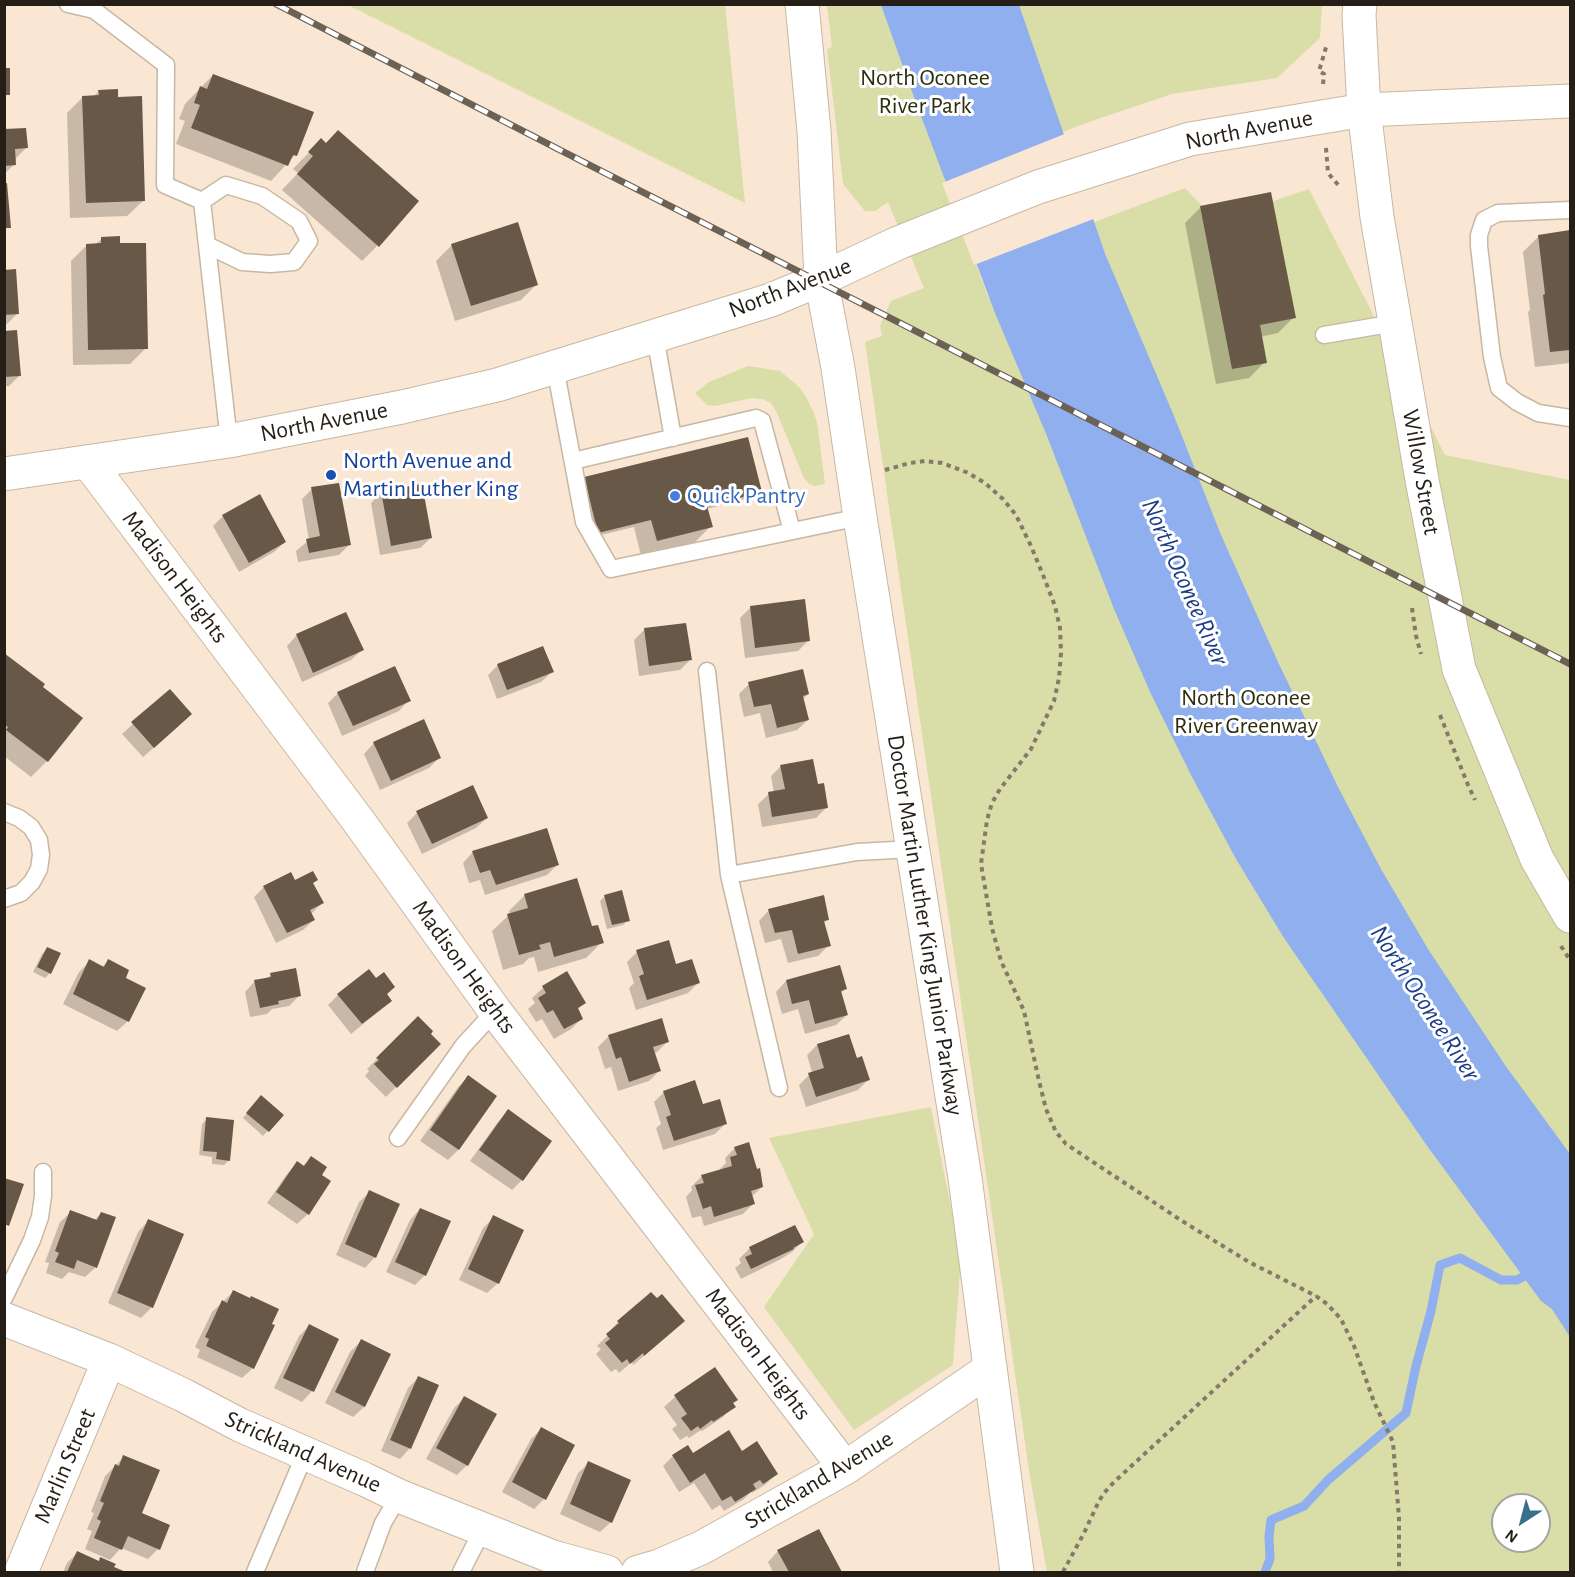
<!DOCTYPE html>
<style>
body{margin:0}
#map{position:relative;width:1575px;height:1577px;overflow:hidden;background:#f9e7d3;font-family:"Alegreya Sans",sans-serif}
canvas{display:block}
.frame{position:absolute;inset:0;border:6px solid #241e16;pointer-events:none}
.north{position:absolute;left:1491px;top:1493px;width:60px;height:60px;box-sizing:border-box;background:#fff;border:2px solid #a7a5a2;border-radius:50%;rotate:216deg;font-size:16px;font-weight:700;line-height:24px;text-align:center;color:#241e16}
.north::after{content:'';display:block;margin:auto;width:21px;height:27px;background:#396f8a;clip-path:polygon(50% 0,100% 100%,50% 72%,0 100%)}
</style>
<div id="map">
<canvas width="1575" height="1577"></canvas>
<div class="frame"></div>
<div class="north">N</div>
</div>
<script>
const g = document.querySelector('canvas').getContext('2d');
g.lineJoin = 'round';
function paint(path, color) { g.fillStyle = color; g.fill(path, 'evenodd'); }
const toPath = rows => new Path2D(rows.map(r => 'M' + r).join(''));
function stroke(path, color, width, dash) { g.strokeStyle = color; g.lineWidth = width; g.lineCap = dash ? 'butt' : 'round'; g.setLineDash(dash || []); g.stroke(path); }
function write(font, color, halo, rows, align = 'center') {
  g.font = font + ' "Alegreya Sans",sans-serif'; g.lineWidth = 6; g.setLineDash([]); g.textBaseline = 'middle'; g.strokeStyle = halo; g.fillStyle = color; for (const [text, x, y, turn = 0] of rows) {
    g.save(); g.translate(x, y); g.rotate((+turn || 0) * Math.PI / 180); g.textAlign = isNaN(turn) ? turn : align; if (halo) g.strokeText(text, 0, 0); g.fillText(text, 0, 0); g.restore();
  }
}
const green = toPath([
 [348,5,725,5,745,203],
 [827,5,1322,5,1320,38,1277,78,1172,94,1086,123,944,178,989,299,1107,258,1094,222,1185,188,1202,206,1206,224,1309,189,1445,455,1570,480,1570,1572,1047,1572,1030,1477,865,342,882,336,880,326,891,301,924,288,888,202,875,211,865,211,843,184,827,49,832,47],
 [1503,1505,1539,1505,1539,1541,1503,1541],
 [748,366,780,371,799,387,806,397,813,411,817,422,825,484,815,486,809,484,804,478,776,411,770,402,762,399,752,398,715,406,707,405,695,393,709,382],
 [931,1107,961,1258,953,1365,854,1430,764,1307,814,1234,769,1138]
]);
const water = toPath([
 [881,5,1019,5,1106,256,1174,416,1221,535,1278,662,1338,787,1381,869,1428,949,1505,1065,1570,1154,1570,1337,1552,1309,1541,1301,1425,1143,1284,938,1236,859,1192,777,1151,694,1114,609,1047,436,995,313,915,100]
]);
const pier = toPath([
 [1067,133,1096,218,974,265,942,183]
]);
const shadow = toPath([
 [213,75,295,155,271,181,176,144,185,121,179,119,185,104],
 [99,91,117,98,143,201,127,216,70,218,67,113,83,97,93,97],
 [4,131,26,148,16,158,15,164,4,174],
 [321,140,377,246,362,261,282,190,298,173,293,169],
 [1201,207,1294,317,1278,333,1260,337,1265,362,1249,378,1216,384,1185,223],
 [1570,232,1570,363,1535,367,1528,312,1530,310,1523,252,1539,236],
 [102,238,146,348,130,364,73,365,71,261,87,245,95,245],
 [452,245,537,284,521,300,455,321,436,261],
 [4,271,18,313,7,324,4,324],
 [4,333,20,375,9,386,4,386],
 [585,479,760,492,755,496,707,509,711,526,695,542,641,556,634,527,593,537,580,483],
 [312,489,349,545,339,555,298,562,296,551,309,540,302,499],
 [381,493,431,538,420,548,380,555,371,503],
 [223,516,285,542,274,552,239,572,213,526],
 [751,607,809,640,798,651,745,658,740,618],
 [645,629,690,660,680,670,639,676,634,640],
 [297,635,362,650,351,660,302,682,287,646],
 [4,654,40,687,81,719,47,761,31,777,4,756],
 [498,665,552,672,541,682,497,699,488,675],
 [749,684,808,694,803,699,808,720,797,730,766,738,760,713,744,717,739,694],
 [169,691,180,725,143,757,122,734],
 [338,693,409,700,399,711,342,736,328,703],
 [374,743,439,758,429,768,380,790,364,754],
 [781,766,817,786,826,808,816,818,762,827,758,804,769,794,774,793,771,776],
 [417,813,487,818,476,828,422,854,407,823],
 [473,852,557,865,547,875,485,895,480,880,469,883,463,863],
 [316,880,312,884,322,903,311,914,314,920,303,930,276,943,254,897,264,887,295,882],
 [525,895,591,928,602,942,586,958,538,972,534,957,529,958,523,964,503,970,492,931,510,914,509,911],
 [605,896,628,920,623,925,607,929,600,901],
 [769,910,828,919,823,924,829,945,818,956,788,963,781,939,765,943,759,921],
 [47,949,50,973,45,978,33,972,42,954],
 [637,952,676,966,698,983,688,993,636,1010,629,988,634,983,627,962],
 [90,961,102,967,108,961,124,979,128,1021,117,1031,63,1004,79,972],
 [567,973,584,1003,577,1010,582,1018,571,1029,554,1039,542,1019,536,1022,528,1009,535,1003,532,998,543,988],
 [271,975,300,995,289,1006,272,1009,267,1014,250,1017,245,992,255,981,266,979],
 [376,980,390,1000,379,1011,351,1034,328,1005,338,995],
 [786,981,845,989,841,993,847,1015,836,1025,805,1034,798,1009,782,1014,776,992],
 [418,1018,428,1034,439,1044,386,1097,365,1076,369,1071,367,1069],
 [609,1036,667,1042,657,1052,654,1053,659,1071,649,1081,618,1091,611,1067,605,1069,598,1047],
 [817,1045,856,1060,868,1080,858,1090,806,1107,799,1085,812,1072,807,1055],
 [468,1077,495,1096,458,1150,448,1160,420,1141,458,1087],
 [664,1092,702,1106,726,1123,715,1134,663,1150,656,1128,661,1124,654,1102],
 [256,1102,282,1115,263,1136,243,1118],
 [509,1111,522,1180,512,1190,470,1161,498,1122],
 [207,1119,229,1160,224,1165,212,1164,212,1157,199,1155,202,1124],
 [735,1148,762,1187,751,1197,753,1204,743,1214,704,1226,701,1216,692,1218,686,1197,692,1190,691,1187,702,1176,721,1171,720,1169,726,1163,725,1158],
 [311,1158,320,1176,308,1214,297,1224,267,1203,287,1174,297,1163,302,1167],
 [370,1192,375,1257,365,1268,336,1255,359,1202],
 [420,1209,425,1275,415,1285,386,1272,410,1220],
 [71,1212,94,1220,101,1214,96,1267,85,1277,69,1272,62,1279,46,1273,49,1263,45,1262,60,1222],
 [494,1217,498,1283,487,1293,459,1280,483,1228],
 [148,1221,152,1307,141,1318,108,1303,138,1232],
 [794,1227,802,1242,792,1252,781,1259,741,1279,735,1268,741,1263,739,1259,750,1248],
 [233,1292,253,1368,242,1378,197,1357,200,1350,195,1347,212,1312],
 [651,1294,672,1332,633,1365,632,1362,619,1373,616,1369,611,1372,596,1354,601,1349,597,1346,609,1334,608,1333,618,1322],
 [309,1326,337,1340,312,1391,302,1402,274,1388,299,1336],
 [361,1341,389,1355,364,1407,353,1417,325,1403,350,1352],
 [714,1369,734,1406,723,1417,702,1431,701,1430,689,1438,687,1436,680,1440,672,1429,677,1425,664,1407,675,1397],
 [419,1377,410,1448,400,1459,381,1451,408,1388],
 [464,1398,467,1465,457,1475,426,1459,454,1408],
 [541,1429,544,1499,534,1509,502,1492,531,1439],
 [693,1455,776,1474,766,1484,752,1493,751,1492,744,1499,724,1511,720,1505,712,1510,694,1483,679,1492,663,1466,673,1456],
 [124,1457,140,1514,158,1549,148,1559,121,1548,110,1560,85,1549,92,1531,87,1529,94,1513,91,1512,105,1476],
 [589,1463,611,1522,600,1532,560,1514,578,1473],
 [819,1531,840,1572,773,1572,768,1562,778,1551],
 [77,1553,98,1562,101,1559,112,1568,122,1572,63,1572,67,1563]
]);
const stream = toPath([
 [1265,1572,1270,1559,1269,1536,1271,1520,1304,1506,1328,1480,1406,1413,1416,1366,1431,1311,1440,1265,1460,1258,1501,1280,1517,1280,1532,1272]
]);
const building = toPath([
 [4,68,10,68,10,95,4,95],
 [213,74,314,112,297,156,293,155,288,166,191,128,200,105,194,103,200,86,207,89],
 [118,89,118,97,142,96,145,201,86,203,82,96,99,95,98,90],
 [26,128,28,148,15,149,16,165,4,166,4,129],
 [338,130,419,201,379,247,297,174,313,156,308,152,321,138,326,143],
 [7,183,11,228,4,228,4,184],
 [1271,192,1296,318,1260,325,1267,363,1232,369,1200,206],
 [518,222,538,285,471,306,451,244],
 [1570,230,1570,350,1550,352,1543,295,1545,294,1538,235],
 [120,236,120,243,146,243,148,349,88,350,86,244,101,243,101,237],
 [16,269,19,314,4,315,4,270],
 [17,330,21,376,4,377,4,331],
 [748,437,762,492,707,506,713,527,657,541,651,520,598,533,584,477],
 [339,483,351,545,309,553,306,539,320,536,311,487],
 [422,484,432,538,391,546,381,491],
 [260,494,286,542,249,563,222,515],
 [805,599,810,641,755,648,750,606],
 [346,612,364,650,313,673,296,634],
 [686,623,692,660,649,666,644,628],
 [543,646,554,672,507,690,497,664],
 [4,653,45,684,43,687,83,718,48,762,6,730,8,727,4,724],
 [395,666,411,701,353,726,337,692],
 [803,669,809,694,803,696,809,720,777,728,771,704,754,707,748,682],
 [170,689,192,714,154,748,131,722],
 [424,719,441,758,391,781,373,742],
 [813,759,818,784,824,783,828,808,772,817,768,792,785,789,780,765],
 [473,785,488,818,432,844,416,811],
 [547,828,559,865,496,885,490,870,480,873,472,851],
 [313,871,318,880,313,883,324,903,310,910,315,920,287,933,263,886,291,872,295,880],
 [577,878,592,926,598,925,604,943,554,957,550,942,539,945,541,949,519,955,507,914,528,908,524,894],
 [622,890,630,921,612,925,604,895],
 [824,895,829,920,824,921,831,946,798,954,792,930,775,933,768,909],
 [669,940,676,964,692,959,700,983,647,1000,639,976,644,974,636,950],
 [47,947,61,953,51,974,37,967],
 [89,959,104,967,108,959,112,961,129,970,126,978,146,988,129,1022,73,994],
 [840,965,847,989,841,991,848,1015,815,1024,809,1000,792,1004,786,980],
 [296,968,301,996,278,1001,279,1004,260,1008,254,980,271,977,270,973],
 [369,969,376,978,384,972,395,987,387,994,392,1001,362,1024,337,994],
 [567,971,586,1003,578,1008,583,1019,564,1029,553,1010,547,1013,538,998,546,993,542,986],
 [418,1016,433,1031,431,1034,441,1044,397,1088,374,1064,379,1060,376,1058],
 [662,1018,669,1042,653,1047,661,1071,629,1082,621,1057,616,1059,608,1035],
 [849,1034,857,1058,862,1056,870,1080,816,1097,808,1073,824,1068,817,1044],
 [468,1075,497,1096,459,1150,430,1130],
 [695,1080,703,1104,720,1099,727,1124,674,1141,666,1117,671,1115,663,1091],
 [261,1095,284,1115,269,1132,246,1113],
 [508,1109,552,1141,523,1181,479,1150],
 [206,1117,234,1120,230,1161,216,1159,217,1152,203,1151],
 [749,1142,757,1169,760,1168,763,1187,751,1191,755,1204,714,1217,711,1206,703,1209,695,1185,704,1183,701,1175,732,1166,730,1157,737,1155,734,1147],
 [311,1156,327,1167,322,1175,331,1181,309,1215,276,1192,297,1161,304,1166],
 [4,1178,24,1184,9,1226,4,1224],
 [369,1190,400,1204,376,1258,345,1244],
 [420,1208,451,1221,426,1276,395,1262],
 [70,1210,97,1220,101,1212,116,1217,97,1268,77,1260,74,1269,55,1262,59,1253,55,1251],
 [493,1215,524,1230,499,1284,468,1269],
 [148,1219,184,1234,153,1308,117,1293],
 [795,1225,804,1242,793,1248,794,1249,751,1269,745,1257,752,1254,749,1247],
 [233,1290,250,1298,251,1296,279,1309,272,1324,275,1325,254,1369,206,1346,209,1339,205,1337,222,1300,227,1303],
 [651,1292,657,1298,662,1294,685,1321,644,1356,643,1353,630,1364,627,1359,622,1363,605,1343,610,1339,606,1334,619,1323,617,1321],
 [309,1324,339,1339,314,1392,283,1378],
 [361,1339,391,1354,365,1407,335,1392],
 [715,1367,738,1400,733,1403,736,1407,713,1422,712,1420,700,1429,698,1426,691,1431,681,1418,687,1414,674,1395],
 [418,1376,439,1385,411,1449,390,1440],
 [464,1396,497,1414,468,1466,436,1448],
 [541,1427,575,1445,546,1500,512,1482],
 [729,1430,742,1451,757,1441,778,1474,763,1484,760,1480,753,1484,756,1489,735,1502,731,1496,722,1501,705,1473,690,1483,672,1455,688,1445,693,1453],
 [123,1455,160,1470,142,1513,170,1525,160,1550,128,1536,122,1550,94,1538,101,1521,97,1519,104,1503,100,1501,115,1464,119,1466],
 [588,1461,631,1480,612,1523,570,1504],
 [819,1529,842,1572,789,1572,777,1550],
 [77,1551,99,1561,100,1557,116,1564,114,1567,126,1572,67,1572]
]);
const path = toPath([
 [1323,84,1324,74,1319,71,1327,44],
 [1326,148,1328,173,1340,187],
 [885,470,910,463,925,461,942,463,966,472,985,483,1003,499,1016,515,1031,546,1043,575,1055,606,1060,628,1061,653,1059,678,1054,701,1031,749,1000,789,992,803,987,820,981,864,992,928,1001,961,1024,1011,1039,1081,1046,1109,1056,1132,1066,1144,1182,1221,1249,1262,1316,1296,1327,1304,1341,1319,1354,1346,1374,1402,1393,1442,1399,1518,1399,1572],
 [1412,608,1416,636,1421,654],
 [1440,715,1468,785,1475,800],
 [1561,946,1570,960],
 [1063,1572,1084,1533,1099,1501,1104,1493,1114,1482,1316,1296]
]);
const service = toPath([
 [68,4,94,10,166,65,165,185,202,201,229,441],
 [202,201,226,185,262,196,299,221,309,241,294,262,270,264,242,262,207,245],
 [1570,210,1498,213,1484,220,1479,235,1479,246,1492,357,1499,388,1517,402,1538,413,1570,418],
 [1324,335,1395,323],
 [655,336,673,438],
 [555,367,584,522,611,569,860,517],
 [573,461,756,418,762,421,792,531],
 [707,671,729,875],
 [4,812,19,818,31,827,39,840,41,855,39,869,32,882,21,893,4,899],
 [779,1088,729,875,857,852,913,849],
 [398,1138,463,1046,495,1011],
 [4,1298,32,1240,40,1217,43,1196,43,1172],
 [255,1572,305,1454],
 [365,1572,383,1523,399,1496],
 [461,1572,483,1529]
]);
const minor = toPath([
 [88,462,357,819,495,1011,845,1468],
 [4,1319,109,1360,183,1395,240,1425,364,1479,399,1496,553,1557,607,1572],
 [21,1572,109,1360],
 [638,1572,659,1566,701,1548,845,1468,990,1369]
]);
const tertiary = toPath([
 [802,4,814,131,821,279],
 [1360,4,1359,15,1364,110,1377,217,1422,480,1459,669,1537,859,1570,916]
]);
const secondary = toPath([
 [821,279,838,368,860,517,965,1178,1017,1572],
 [4,474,229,441,402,407,497,385,771,300,821,279,898,243,1038,187,1190,139,1364,110,1570,101]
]);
const rail = toPath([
 [276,4,558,149,1570,664]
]);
const markers = [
 [331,475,6,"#1a4fb4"],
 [675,496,6,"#3f7fe0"]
];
const parkNames = [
 ["North Oconee",925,78],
 ["River Park",925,106],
 ["North Oconee",1246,698],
 ["River Greenway",1246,726]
];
const streetNames = [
 ["North Avenue",1249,130,-11],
 ["North Avenue",790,288,-21],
 ["North Avenue",324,422,-11],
 ["Willow Street",1421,472,80],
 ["Madison Heights",175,577,53],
 ["Doctor Martin Luther King Junior Parkway",925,925,81],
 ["Madison Heights",464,967,54],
 ["Madison Heights",758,1354,53],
 ["Strickland Avenue",303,1452,24],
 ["Marlin Street",65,1466,-67],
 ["Strickland Avenue",819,1480,-31]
];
const transitNames = [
 ["North Avenue and",343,461],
 ["Martin Luther King",343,489]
];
const shopNames = [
 ["Quick Pantry",687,496]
];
const waterNames = [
 ["North Oconee River",1185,582,66],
 ["North Oconee River",1425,1003,57]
];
paint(green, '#d9dda7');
paint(water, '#8fafee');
paint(pier, '#f9e7d3');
paint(shadow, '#0003');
stroke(stream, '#8fafee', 9);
paint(building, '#675847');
stroke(service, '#c7b7a3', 19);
stroke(minor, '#c7b7a3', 35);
stroke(tertiary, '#c7b7a3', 35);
stroke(secondary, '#c7b7a3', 35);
stroke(path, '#84796b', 4, [4.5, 4.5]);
stroke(service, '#fff', 16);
stroke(minor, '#fff', 33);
stroke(tertiary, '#fff', 33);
stroke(secondary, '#fff', 33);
stroke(rail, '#6b6155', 7);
stroke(rail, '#fff', 4.5, [14]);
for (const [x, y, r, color] of markers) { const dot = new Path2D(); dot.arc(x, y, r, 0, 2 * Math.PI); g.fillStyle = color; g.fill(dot); stroke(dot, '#fff', 2); }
write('24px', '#2c2e0c', '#fff', parkNames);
write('24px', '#241e16', '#fff', streetNames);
write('24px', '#164399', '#fff', transitNames, 'left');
write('24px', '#366cbe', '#fff', shopNames, 'left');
write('italic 26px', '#1d3d86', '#fff', waterNames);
</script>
